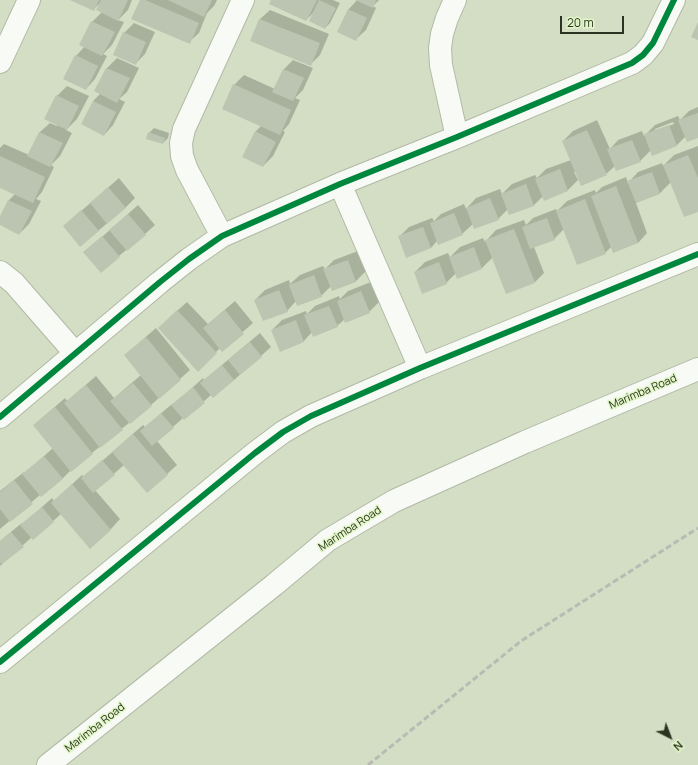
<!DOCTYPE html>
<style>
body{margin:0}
#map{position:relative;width:698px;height:765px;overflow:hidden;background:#d3dec4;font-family:Manrope,sans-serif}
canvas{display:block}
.north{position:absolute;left:650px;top:717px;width:40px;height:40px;-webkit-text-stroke:3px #e1f6c6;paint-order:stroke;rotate:138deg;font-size:11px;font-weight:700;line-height:16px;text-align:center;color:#2c3421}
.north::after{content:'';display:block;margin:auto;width:14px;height:18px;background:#2c3421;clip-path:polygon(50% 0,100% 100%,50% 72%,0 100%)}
.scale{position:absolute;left:560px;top:16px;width:64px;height:18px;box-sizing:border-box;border:2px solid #2c3421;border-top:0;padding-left:5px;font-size:12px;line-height:14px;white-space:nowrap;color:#2c3421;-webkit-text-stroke:3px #e1f6c6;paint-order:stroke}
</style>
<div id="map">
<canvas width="698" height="765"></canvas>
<div class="north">N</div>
<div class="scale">20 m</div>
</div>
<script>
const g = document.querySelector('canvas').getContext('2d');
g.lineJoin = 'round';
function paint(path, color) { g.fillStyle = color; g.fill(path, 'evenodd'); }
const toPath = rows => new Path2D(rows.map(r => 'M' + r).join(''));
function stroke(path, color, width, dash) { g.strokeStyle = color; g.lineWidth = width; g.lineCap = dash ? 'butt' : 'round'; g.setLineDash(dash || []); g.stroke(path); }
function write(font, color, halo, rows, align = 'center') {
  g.font = font + ' Manrope,sans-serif'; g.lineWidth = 3; g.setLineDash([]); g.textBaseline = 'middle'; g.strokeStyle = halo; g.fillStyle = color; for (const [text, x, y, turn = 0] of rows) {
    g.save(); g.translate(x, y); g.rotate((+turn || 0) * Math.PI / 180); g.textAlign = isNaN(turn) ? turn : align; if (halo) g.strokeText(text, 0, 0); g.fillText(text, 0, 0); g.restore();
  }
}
const shadow = toPath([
 [72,0,132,0,128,10,118,20,124,22,112,45,103,54,107,56,95,79,86,89,76,56,85,46,92,22,102,12,99,4,94,9],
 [141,0,217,0,214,6,207,13,199,33,189,42],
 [272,0,333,0,340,3,330,23,325,28,313,13,306,20],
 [357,0,379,0,373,6,376,8,366,30,356,39,348,10],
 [270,10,329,34,320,55,311,64,252,40,260,19],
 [134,23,155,32,145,54,135,64,124,33],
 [117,58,139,68,127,92,119,99,125,102,113,125,104,135,93,101,101,93,96,91,107,68],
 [293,60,313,68,303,90,295,98,300,100,289,124,283,131,285,132,273,156,263,166,255,132,261,126,234,85,244,75,275,89,284,69],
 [67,86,89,96,77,119,66,130,72,133,60,156,51,165,54,167,42,192,36,199,41,201,29,224,19,234,0,224,0,218,9,200,15,194,0,187,0,148,4,144,29,155,40,132,50,123,57,126,57,96],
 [698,107,698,137,686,136,677,145,651,150,640,161,615,166,606,174,582,185,576,171,574,172,578,180,568,190,544,199,543,196,534,205,510,214,508,209,498,219,473,224,462,234,437,241,431,248,399,237,409,227,432,218,434,221,441,214,464,204,466,209,476,198,500,189,502,194,512,184,535,175,537,178,546,169,571,160,563,141,573,131,597,120,610,149,618,140,642,131,644,136,655,125,678,116,680,120,689,111],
 [673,122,674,124,655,131,655,129],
 [154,128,169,133,168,138,163,143,149,133],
 [698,146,698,211,671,182,660,193,636,203,647,233,638,243,612,246,605,253,564,229,554,239,534,247,544,273,535,282,493,257,482,268,456,273,446,283,415,272,425,262,448,253,450,257,460,247,483,238,485,242,496,230,524,220,526,225,533,218,556,209,557,211,567,201,595,190,596,193,602,187,626,177,628,183,638,172,662,163,663,166,674,155],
 [119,178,135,198,125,208,98,231,64,226],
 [138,205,155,225,145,234,119,256,85,252],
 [358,251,366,271,356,281,332,290,331,286,321,296,296,301,287,311,255,300,265,290,289,280,290,284,300,275,323,266,325,269,334,260],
 [371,282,379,302,369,312,345,319,337,326,312,332,304,341,280,350,272,330,282,320,306,311,307,314,315,306,339,296,340,299,348,291],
 [235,301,253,323,222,350,220,348,198,370,169,318,187,302,208,324],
 [156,328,190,370,151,405,71,470,62,479,40,495,0,529,0,491,24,472,25,473,53,448,34,425,65,398,67,401,96,376,114,398,141,375,125,355],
 [260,333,271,347,234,380,213,397,211,395,184,419,183,418,157,441,177,465,167,474,124,465,95,490,120,519,111,529,90,547,61,514,33,539,32,537,0,566,1,540,22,523,23,524,52,498,54,501,82,475,84,477,143,425,145,427,172,404,173,405,203,378,204,380]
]);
const building = toPath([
 [70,0,99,0,94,11],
 [101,0,128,0,118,21,96,10],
 [140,0,145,0,199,23,190,44,131,19],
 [168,0,212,0,204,17],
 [271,0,317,0,306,21,269,4],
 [319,0,336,8,325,29,309,21],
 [355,0,376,0,373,8],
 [348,9,367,18,356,41,337,32],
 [259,19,320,43,311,66,250,41],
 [91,21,115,32,102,56,79,45],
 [698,22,698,40,691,37],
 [123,32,146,42,136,65,113,55],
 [75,55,98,66,86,90,63,79],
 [106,68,130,78,117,103,94,91],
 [283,69,304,78,293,101,272,92],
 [233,84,291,110,280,135,222,109],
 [56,95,79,106,67,130,44,119],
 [93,101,116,112,104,136,81,124],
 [698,113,698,138,687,142,678,120],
 [669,125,677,146,652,156,644,134],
 [587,130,607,175,581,186,562,141],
 [255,131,276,142,263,167,242,157],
 [39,132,63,143,50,167,27,156],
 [148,132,165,138,163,144,146,139],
 [632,140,641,162,616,171,607,149],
 [688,155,698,178,698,212,684,217,663,165],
 [0,156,45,177,33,203,0,188],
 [560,169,568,191,544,201,535,179],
 [652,172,660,194,636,203,627,181],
 [526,184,534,206,509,215,501,194],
 [616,186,638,243,613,253,591,196],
 [108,187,126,208,107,224,90,203],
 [490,198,499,220,474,229,466,208],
 [585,199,606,254,577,265,556,211],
 [8,200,32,211,19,235,0,225,0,216],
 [81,210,99,231,80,247,63,226],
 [454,213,463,235,438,245,430,223],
 [128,214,146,235,127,251,109,230],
 [547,218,555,240,530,249,522,227],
 [423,227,431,248,406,258,398,236],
 [514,229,535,283,506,294,485,240],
 [102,236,120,257,101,273,83,252],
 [474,247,482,269,457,279,449,257],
 [348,260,356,282,332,291,323,269],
 [439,262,447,284,422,294,414,272],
 [314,275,322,297,297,306,289,285],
 [279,290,288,312,263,321,254,300],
 [361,291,370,313,345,323,337,301],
 [329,306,338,327,313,337,304,315],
 [177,310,217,353,198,372,158,328],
 [225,310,244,334,222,352,203,328],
 [296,320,304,342,280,352,271,330],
 [146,337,181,380,159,399,124,355],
 [250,342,262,357,240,375,228,360],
 [222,365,234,380,213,398,200,383],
 [133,383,152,406,130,424,110,401],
 [86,385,123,430,100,448,64,403],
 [193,387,205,403,184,420,171,405],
 [55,407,93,454,71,472,33,425],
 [161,413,174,428,152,446,140,431],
 [133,434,168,475,147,493,112,452],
 [44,456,63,479,41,497,22,474],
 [102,460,115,475,93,493,81,478],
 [14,480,33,504,10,522,0,509,0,492],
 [72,484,111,530,90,549,51,503],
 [42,507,54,522,33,540,20,525],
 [11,532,24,547,2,564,0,562,0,541]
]);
const street = toPath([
 [455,0,447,18,442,34,440,48,441,65,457,137],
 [0,62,29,0],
 [340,184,420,368],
 [222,236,187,170,182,156,181,143,184,129,243,0],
 [0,272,14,283,75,353],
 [0,417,160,282,189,259,222,236,340,184,457,137,632,63,643,55,653,43,674,0],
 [0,662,255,453,283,432,311,416,420,368,698,254]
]);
const secondary = toPath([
 [48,765,274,585,328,540,394,501,525,442,698,369]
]);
const rail = toPath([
 [368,765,521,641,698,528]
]);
const cycleway = toPath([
 [0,417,160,282,189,259,222,236,340,184,457,137,632,63,643,55,653,43,674,0],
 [0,662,255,453,283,432,311,416,420,368,698,254]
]);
const streetNames = [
 ["Marimba Road",643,392,-23],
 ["Marimba Road",350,529,-33],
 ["Marimba Road",95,728,-38]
];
paint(shadow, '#0003');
paint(building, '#bcc5b1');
stroke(street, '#b1b9a5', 24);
stroke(secondary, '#b1b9a5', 24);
stroke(street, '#f8faf6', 22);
stroke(secondary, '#f8faf6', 22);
stroke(rail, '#b8bab4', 3, [6, 3]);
stroke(cycleway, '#00873e', 6);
write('11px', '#2c3421', '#e1f6c6', streetNames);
</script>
